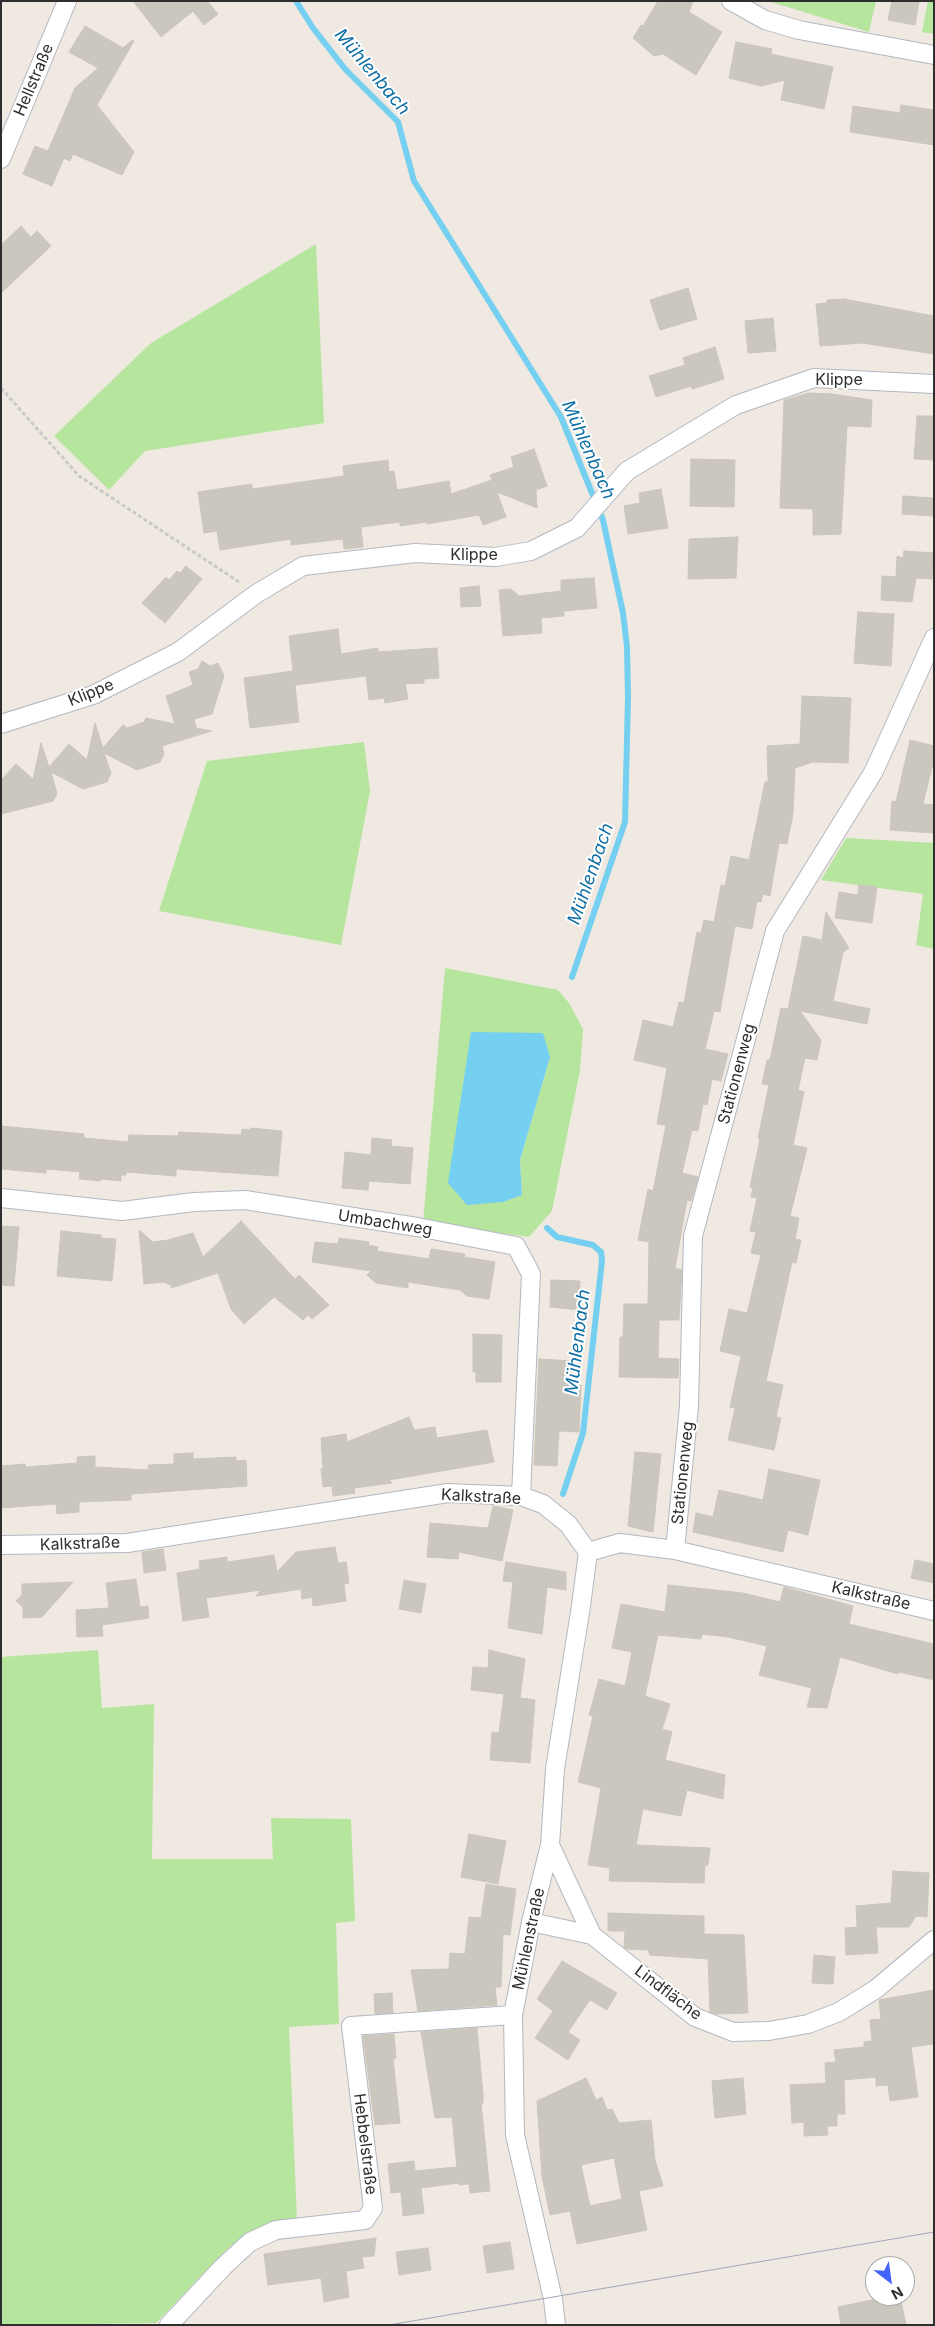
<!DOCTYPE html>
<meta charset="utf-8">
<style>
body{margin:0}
#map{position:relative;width:935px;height:2326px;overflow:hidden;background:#efe9e1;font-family:Inter,sans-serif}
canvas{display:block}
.frame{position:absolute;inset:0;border:2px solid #2e2e2e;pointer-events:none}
.north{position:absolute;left:865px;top:2256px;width:50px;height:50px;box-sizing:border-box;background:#fff;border:1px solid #ababab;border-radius:50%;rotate:150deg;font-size:14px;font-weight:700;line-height:20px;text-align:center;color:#2e2e2e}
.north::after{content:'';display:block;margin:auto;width:18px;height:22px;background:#4264fb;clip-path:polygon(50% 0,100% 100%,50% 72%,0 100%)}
</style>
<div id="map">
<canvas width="935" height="2326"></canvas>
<div class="frame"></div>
<div class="north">N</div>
</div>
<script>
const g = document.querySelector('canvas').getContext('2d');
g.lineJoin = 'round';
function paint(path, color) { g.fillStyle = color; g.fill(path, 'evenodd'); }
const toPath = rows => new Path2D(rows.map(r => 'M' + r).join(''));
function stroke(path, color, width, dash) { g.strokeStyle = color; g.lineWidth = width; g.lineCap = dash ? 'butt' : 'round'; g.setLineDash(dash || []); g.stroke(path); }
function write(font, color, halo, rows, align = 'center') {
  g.font = font + ' Inter,sans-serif'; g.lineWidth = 4; g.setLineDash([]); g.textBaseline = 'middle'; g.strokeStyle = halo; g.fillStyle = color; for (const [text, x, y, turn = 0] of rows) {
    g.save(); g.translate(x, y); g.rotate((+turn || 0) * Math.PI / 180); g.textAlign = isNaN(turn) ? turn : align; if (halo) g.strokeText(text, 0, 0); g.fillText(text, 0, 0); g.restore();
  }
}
const green = toPath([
 [768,1,876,1,869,32],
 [928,1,934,1,934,34,922,32],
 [316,244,324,423,145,451,109,490,54,436,151,343],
 [364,742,370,791,341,945,159,911,207,761],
 [846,838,934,843,934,949,916,945,923,894,821,880],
 [445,968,558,990,569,1003,583,1029,580,1070,552,1211,529,1237,423,1222],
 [550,1057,520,1160,522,1195,503,1202],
 [98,1650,102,1708,154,1704,152,1859,273,1859,271,1818,351,1819,355,1921,336,1923,339,2024,289,2027,297,2221,255,2229,225,2251,156,2323,1,2325,1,1657]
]);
const water = toPath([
 [471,1032,543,1033,550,1057,520,1160,522,1195,503,1202,467,1205,448,1183]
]);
const stream = toPath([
 [296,1,313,28,345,69,398,122,414,181,561,417,603,520,623,613,627,647,628,697,625,822,572,977],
 [547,1228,557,1237,593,1245,601,1252,602,1261,583,1433,563,1494]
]);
const building = toPath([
 [133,1,207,1,218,14,204,25,193,11,161,37,133,1],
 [658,1,693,1,689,12,722,32,696,75,663,54,654,56,633,38,641,25,643,26,658,1],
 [892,1,919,1,915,25,888,20,892,1],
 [85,26,123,48,132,40,134,41,97,105,134,152,122,175,73,154,70,161,64,158,52,186,23,174,35,146,48,151,75,88,98,68,69,52,85,26],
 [736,42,772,49,771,54,833,67,824,109,781,100,785,80,761,86,729,78,736,42],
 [901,105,934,110,934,145,850,132,853,106,900,113,901,105],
 [21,226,31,237,37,231,51,246,1,293,1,245,21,226],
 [688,288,697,319,660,330,650,300,688,288],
 [844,299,934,316,934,354,862,343,820,346,816,304,827,303,827,300,844,299],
 [773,318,776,351,748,353,745,321,773,318],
 [715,347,724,379,692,389,691,386,656,397,649,376,685,365,683,358,715,347],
 [809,393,832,394,872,400,871,427,847,426,841,534,813,535,813,509,780,508,784,400,809,393],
 [917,416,934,416,934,460,914,459,917,416],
 [534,449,547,486,536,490,537,508,497,492,506,517,483,525,479,515,427,524,427,522,400,526,400,522,361,527,363,547,344,549,343,539,291,545,291,539,220,550,217,531,204,533,198,492,252,484,252,489,344,476,343,466,388,460,389,472,394,471,397,490,449,481,451,494,492,480,490,475,514,467,511,457,534,449],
 [691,459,735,460,734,507,690,506,691,459],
 [661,489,668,528,628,534,624,506,640,503,639,493,661,489],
 [903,496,934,498,934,516,902,514,903,496],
 [738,537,736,578,688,579,689,539,738,537],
 [904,551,934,553,932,579,916,578,912,602,881,600,882,576,896,577,897,556,903,558,904,551],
 [186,566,202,579,165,623,142,603,166,577,169,580,177,571,180,573,186,566],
 [594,578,597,608,564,611,564,616,541,618,542,633,503,636,499,590,511,589,519,596,561,591,561,580,594,578],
 [479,586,481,606,461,607,460,588,479,586],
 [858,612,894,614,891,666,854,663,858,612],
 [338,629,341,654,378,648,378,652,437,648,439,678,424,679,424,683,405,684,408,699,385,703,384,698,369,700,366,676,295,685,299,722,250,728,244,678,293,671,289,636,338,629],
 [202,661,210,666,218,663,224,676,212,714,194,719,196,728,212,731,162,746,164,754,160,762,137,770,104,753,111,773,107,782,83,789,51,772,57,794,53,801,1,814,1,780,16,764,33,779,41,743,49,767,69,744,87,760,95,723,103,748,123,725,127,728,144,722,146,718,175,724,166,696,193,685,189,672,198,669,202,661],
 [802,696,851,698,848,763,813,762,795,768,793,814,789,833,787,844,779,843,770,896,763,894,761,902,757,901,752,929,735,926,720,1012,714,1011,705,1049,728,1054,721,1081,712,1079,707,1105,703,1104,698,1131,692,1130,682,1173,698,1177,691,1201,687,1200,675,1268,682,1270,679,1320,659,1320,658,1358,679,1359,678,1378,619,1377,620,1337,623,1337,624,1304,648,1304,649,1242,638,1240,648,1189,653,1191,666,1125,657,1124,667,1068,634,1060,643,1020,673,1027,679,1002,684,1003,697,932,701,933,704,920,714,922,721,885,725,886,731,856,749,860,765,782,768,782,767,746,800,744,802,696],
 [910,740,934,746,934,759,923,804,934,805,934,833,890,830,892,801,896,802,910,740],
 [859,885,877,887,872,923,835,918,839,892,858,895,859,885],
 [826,912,849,948,843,952,833,1001,870,1009,867,1024,800,1011,821,1040,817,1060,805,1058,798,1090,804,1092,793,1145,807,1148,790,1216,799,1218,795,1239,801,1240,796,1263,792,1262,766,1381,783,1385,776,1417,781,1418,774,1450,728,1440,735,1408,730,1407,741,1356,720,1351,729,1309,747,1313,761,1255,751,1253,756,1232,750,1231,757,1198,751,1197,753,1188,750,1187,760,1139,758,1138,769,1085,762,1084,767,1060,770,1060,781,1008,788,1009,803,936,822,940,826,912],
 [1,1126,84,1134,84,1138,128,1142,129,1135,178,1136,179,1132,241,1135,242,1129,251,1130,251,1128,282,1131,278,1176,176,1169,176,1176,126,1172,126,1175,121,1175,121,1181,101,1179,100,1181,79,1179,80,1172,46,1169,46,1173,1,1169,1,1126],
 [372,1138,392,1140,391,1146,413,1148,410,1184,369,1181,368,1190,342,1188,345,1152,371,1155,372,1138],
 [241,1221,295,1279,299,1275,329,1305,312,1319,308,1315,303,1320,274,1297,244,1324,231,1309,218,1273,171,1288,172,1286,164,1282,144,1284,139,1230,153,1242,168,1240,193,1233,203,1257,241,1221],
 [1,1226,19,1227,14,1286,1,1285,1,1226],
 [61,1231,101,1235,101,1238,116,1239,112,1281,57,1276,61,1231],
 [339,1238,369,1242,368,1245,378,1247,377,1251,429,1259,431,1249,465,1254,464,1257,495,1262,489,1299,467,1296,460,1290,408,1282,408,1288,376,1283,367,1275,371,1271,312,1262,315,1242,338,1244,339,1238],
 [551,1280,580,1281,579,1310,550,1307,551,1280],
 [473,1334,502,1335,501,1382,476,1382,476,1372,473,1372,473,1334],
 [539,1359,572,1361,571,1384,581,1385,579,1432,559,1431,557,1466,534,1465,539,1359],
 [409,1417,414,1430,435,1427,437,1438,487,1430,494,1462,389,1480,392,1483,354,1488,355,1493,333,1496,332,1486,323,1487,321,1469,323,1469,321,1438,346,1434,347,1442,409,1417],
 [635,1452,661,1454,653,1532,628,1526,635,1452],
 [193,1453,193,1459,236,1457,236,1461,246,1460,247,1486,131,1494,131,1500,79,1502,79,1512,65,1513,57,1514,56,1504,1,1508,1,1466,25,1464,26,1467,77,1463,77,1457,95,1456,95,1467,149,1470,148,1465,174,1464,174,1454,193,1453],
 [769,1469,820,1480,808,1535,788,1530,783,1552,693,1532,696,1513,713,1517,719,1490,763,1500,769,1469],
 [493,1506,513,1510,502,1561,459,1552,458,1559,427,1557,430,1523,488,1528,493,1506],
 [335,1547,338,1563,346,1562,349,1583,344,1584,346,1601,313,1606,312,1597,302,1599,301,1589,256,1596,261,1590,206,1598,209,1617,183,1621,177,1573,200,1569,199,1561,227,1557,227,1562,274,1555,277,1572,296,1552,335,1547],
 [163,1549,166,1570,144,1573,142,1552,163,1549],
 [915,1560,934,1564,934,1583,911,1578,915,1560],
 [506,1562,566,1572,566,1590,547,1587,542,1634,508,1628,513,1582,503,1581,506,1562],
 [136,1579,140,1607,148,1606,149,1618,102,1625,103,1636,77,1637,76,1610,109,1608,106,1583,136,1579],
 [404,1580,426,1584,421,1613,399,1609,404,1580],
 [73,1582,42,1617,23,1618,23,1607,16,1601,22,1595,22,1584,73,1582],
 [668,1585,743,1593,780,1602,784,1587,853,1606,849,1624,934,1644,934,1680,899,1672,898,1674,840,1657,827,1708,807,1707,812,1688,759,1675,767,1646,728,1637,702,1634,701,1639,658,1635,645,1696,670,1704,662,1729,672,1732,665,1760,725,1775,723,1799,687,1790,681,1816,643,1809,636,1845,710,1848,708,1865,705,1865,704,1883,609,1881,610,1868,588,1865,601,1788,578,1782,593,1716,589,1715,599,1679,625,1686,632,1652,612,1648,621,1604,665,1612,668,1585],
 [489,1650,525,1659,520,1698,535,1700,530,1763,490,1760,492,1732,499,1733,504,1694,471,1690,473,1667,488,1668,489,1650],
 [469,1834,506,1841,498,1884,461,1877,469,1834],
 [893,1871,929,1873,927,1917,916,1916,909,1927,876,1927,878,1953,846,1955,845,1928,857,1927,856,1906,891,1903,893,1871],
 [486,1884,516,1889,510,1935,503,1934,501,1987,495,1987,497,2005,418,2011,411,1970,449,1969,450,1953,465,1954,469,1917,481,1918,486,1884],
 [608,1913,704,1916,704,1934,744,1935,748,2013,717,2014,710,2012,708,1959,650,1955,648,1950,627,1949,624,1947,625,1931,608,1931,608,1913],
 [814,1955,835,1957,833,1984,812,1983,814,1955],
 [562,1961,617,1993,607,2010,590,2000,568,2032,580,2040,568,2060,535,2038,553,2011,537,1999,562,1961],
 [934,1990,934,2044,911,2047,918,2097,890,2101,888,2085,876,2086,876,2077,844,2080,845,2114,837,2114,837,2126,827,2126,828,2135,804,2136,804,2122,792,2123,790,2085,826,2083,825,2063,836,2062,834,2050,864,2047,864,2042,872,2041,870,2020,881,2019,879,2000,934,1990],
 [392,1993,393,2013,375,2014,374,1994,392,1993],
 [477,2028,483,2095,483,2103,481,2103,490,2191,470,2193,469,2184,459,2185,459,2183,421,2188,424,2213,403,2216,401,2192,391,2193,388,2164,414,2161,415,2171,457,2167,452,2117,435,2118,421,2032,477,2028],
 [394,2034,396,2058,393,2059,400,2123,375,2125,363,2036,394,2034],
 [586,2078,596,2100,602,2097,607,2110,612,2109,619,2123,651,2120,655,2160,663,2186,639,2191,647,2230,577,2244,570,2211,550,2215,542,2176,537,2101,586,2078],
 [614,2158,622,2199,590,2206,581,2165,614,2158],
 [743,2078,746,2114,715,2118,712,2081,743,2078],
 [376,2238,374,2256,362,2257,364,2268,346,2271,349,2297,324,2302,321,2278,268,2285,264,2254,376,2238],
 [510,2242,514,2269,487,2273,483,2246,510,2242],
 [428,2248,431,2270,399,2275,396,2252,428,2248],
 [880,2296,900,2296,906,2325,841,2325,838,2307,881,2298,880,2296]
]);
const path = toPath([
 [1,388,79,476,239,582]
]);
const minor = toPath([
 [731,1,765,20,799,30,934,55],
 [1,159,67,1],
 [1,724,93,695,178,652,256,594,303,566,415,553,495,557,531,551,577,528,627,471,736,405,814,378,934,384],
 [1,1198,122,1211,194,1202,245,1200,417,1227,516,1246,531,1274,521,1496],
 [1,1545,127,1543,448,1493,521,1496,543,1504,568,1524,588,1552],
 [675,1550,689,1406,693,1236,775,931,874,771,934,638],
 [588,1552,620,1543,675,1550,934,1611],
 [550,1845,592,1935,695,2017,733,2032,769,2031,808,2024,839,2012,876,1989,934,1940],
 [531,1922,592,1935],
 [169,2325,223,2267,250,2242,276,2230,365,2220,373,2208,351,2026,513,2015],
 [556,2325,553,2299,515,2135,513,2015,531,1922,550,1845,555,1769,581,1606,588,1552]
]);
const tram = toPath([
 [389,2325,934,2232]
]);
const streetNames = [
 ["Hellstraße",34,80,-67],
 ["Klippe",839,380],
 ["Klippe",474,555],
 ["Klippe",91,693,-22],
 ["Stationenweg",737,1074,-75],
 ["Umbachweg",385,1223,9],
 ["Stationenweg",683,1473,-84],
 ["Kalkstraße",481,1497,3],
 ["Kalkstraße",80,1544,-2],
 ["Kalkstraße",871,1596,13],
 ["Mühlenstraße",529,1939,-78],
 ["Lindfläche",668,1993,37],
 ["Hebbelstraße",365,2144,83]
];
const waterNames = [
 ["Mühlenbach",372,72,50],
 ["Mühlenbach",588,450,66],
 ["Mühlenbach",591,874,-71],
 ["Mühlenbach",578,1342,-83]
];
paint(green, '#b6e59e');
paint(water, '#75cff0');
stroke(stream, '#75cff0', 6);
paint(building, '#cbc7bf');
stroke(building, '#cbc5ba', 1);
stroke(minor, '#b4b7c1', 20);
stroke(path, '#c9c9c9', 3, [4, 2.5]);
stroke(minor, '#fff', 18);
stroke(tram, '#a3a6b8', 1);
write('16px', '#2e2e2e', '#fff', streetNames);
write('italic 18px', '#0d6fa3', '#fff', waterNames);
</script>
